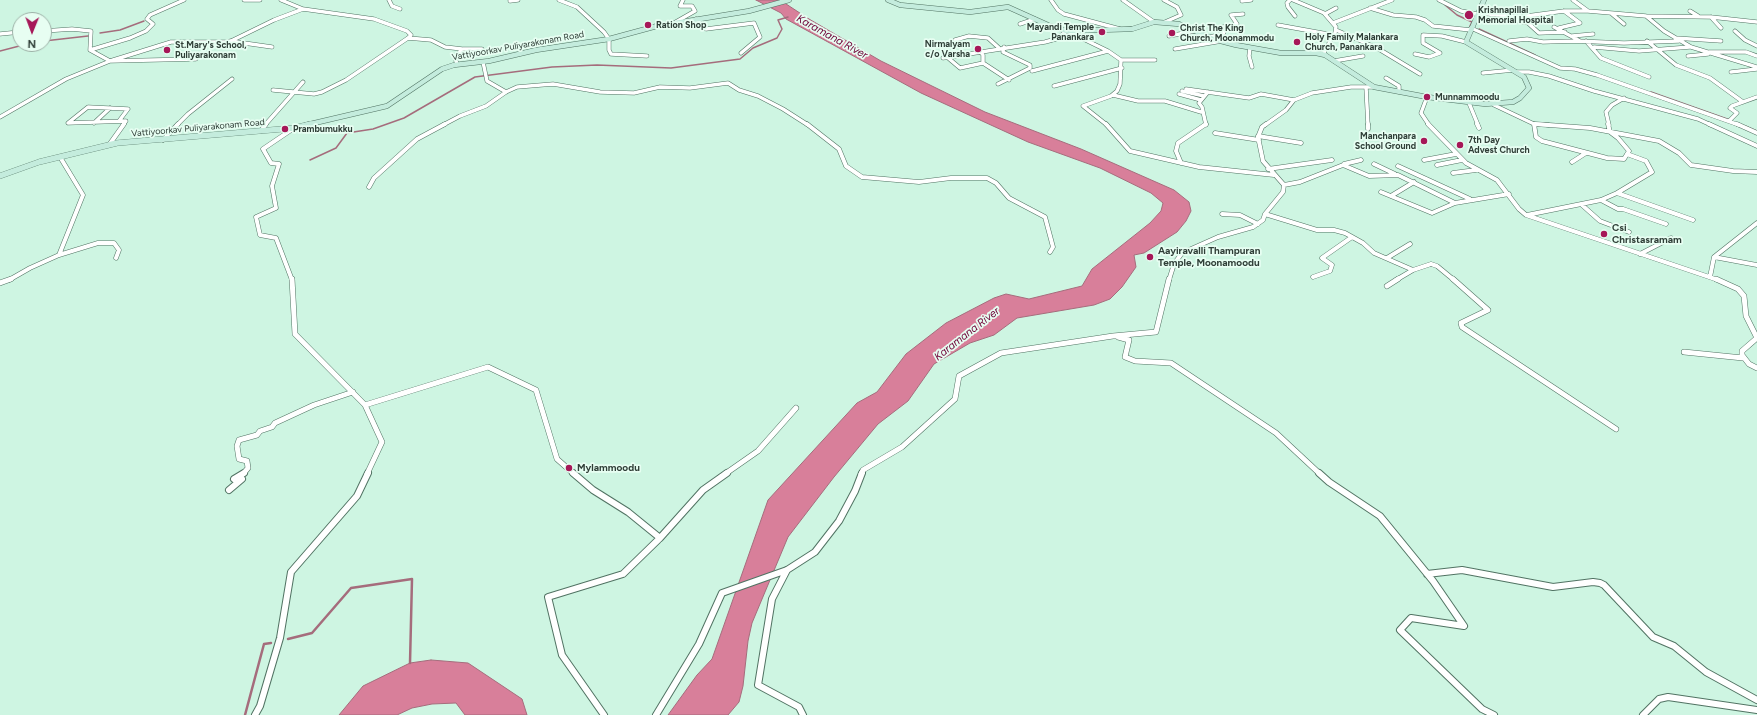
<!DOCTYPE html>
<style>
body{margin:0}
#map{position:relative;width:1757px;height:715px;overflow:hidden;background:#cef5e2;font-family:Figtree,sans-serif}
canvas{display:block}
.north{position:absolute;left:12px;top:12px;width:40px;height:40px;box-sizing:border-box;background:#e7fef2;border:1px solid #9db1a7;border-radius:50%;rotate:181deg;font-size:11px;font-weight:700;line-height:16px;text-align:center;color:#2f3e37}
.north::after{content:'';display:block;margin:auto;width:14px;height:18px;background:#a61758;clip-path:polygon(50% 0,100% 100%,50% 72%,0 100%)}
</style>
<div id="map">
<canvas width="1757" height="715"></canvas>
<div class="north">N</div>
</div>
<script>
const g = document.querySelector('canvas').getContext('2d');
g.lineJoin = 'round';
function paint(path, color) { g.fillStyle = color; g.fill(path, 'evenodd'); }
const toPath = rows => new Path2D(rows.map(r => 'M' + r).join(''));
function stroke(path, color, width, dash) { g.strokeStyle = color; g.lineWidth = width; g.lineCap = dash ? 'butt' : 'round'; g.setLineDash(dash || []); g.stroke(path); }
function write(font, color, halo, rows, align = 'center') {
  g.font = font + ' Figtree,sans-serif'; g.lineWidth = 3.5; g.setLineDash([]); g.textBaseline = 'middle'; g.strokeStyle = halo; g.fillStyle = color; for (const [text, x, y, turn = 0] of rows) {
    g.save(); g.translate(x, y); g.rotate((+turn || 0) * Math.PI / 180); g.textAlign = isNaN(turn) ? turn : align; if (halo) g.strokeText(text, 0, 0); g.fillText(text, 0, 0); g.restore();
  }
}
const water = toPath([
 [756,0,780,0,809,19,881,61,985,112,1081,149,1174,190,1189,202,1191,211,1186,221,1177,232,1144,253,1134,255,1136,267,1122,287,1110,299,1094,305,1017,318,994,335,970,343,934,364,908,401,878,424,834,477,788,537,752,623,748,641,743,686,739,702,728,715,668,715,697,675,712,659,768,500,857,403,877,392,906,354,946,323,994,298,1006,294,1029,299,1082,286,1092,269,1150,223,1161,211,1163,203,1151,193,1100,168,1028,142,921,93,786,19,781,13,756,0],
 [431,660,468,663,522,699,527,715,465,715,456,703,432,704,412,708,397,715,339,715,363,686,410,663,431,660]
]);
const streamFar1 = toPath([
 [1445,5,1457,15,1472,22,1470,26],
 [1479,29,1535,55],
 [100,33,120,30,144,21],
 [44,41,88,36],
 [0,51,27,44],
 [1651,92,1730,120],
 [1745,126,1757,131],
 [310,160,336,148,347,133,373,129,404,118,475,77,552,67,597,65,671,68,740,59,753,48,777,38,782,29,778,20,788,17]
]);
const stream = toPath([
 [288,639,312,633,351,588,412,579,410,663],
 [245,715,264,644,271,643]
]);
const minorFar3 = toPath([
 [244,0,260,0],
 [389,0,392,6,400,9],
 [559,0,577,7,604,32,609,39,609,50,611,54,647,56],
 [1051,0,1058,10,1064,14,1120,29],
 [1123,0,1154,22],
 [1164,0,1177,7,1181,15,1165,22],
 [1290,0,1287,3,1288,7,1295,16],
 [1293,0,1324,13,1336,27,1335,33,1324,52,1325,55],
 [1439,0,1461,11,1477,14],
 [1573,0,1588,11,1646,16,1664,31,1691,47,1757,67],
 [510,1,518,0],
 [1242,1,1251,0],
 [1370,8,1393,15,1416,17,1425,20,1433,26,1471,30],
 [303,9,374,19,407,31,411,35,408,38,431,40,445,47,462,49,455,58,457,64],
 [1690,11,1698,16],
 [1478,13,1519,17,1564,11,1588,11],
 [1325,14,1336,8],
 [1612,14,1624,24],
 [1646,16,1711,17,1757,22],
 [1513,17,1518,21,1528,23,1539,33,1565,32],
 [1711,17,1721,28],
 [696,19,706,29,754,23,760,37,741,53],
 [674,23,695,11,692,6,680,6,683,0],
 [1333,23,1392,0],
 [1020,24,1035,19],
 [1278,25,1333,35],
 [1554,27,1580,41],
 [1471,28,1560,68,1575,69,1597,75,1739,125],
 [1559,28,1580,23,1564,11],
 [1336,30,1377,48,1420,74],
 [44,31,72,29,91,31,90,50,110,61,171,42,229,42,274,20,303,9,281,0],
 [1735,31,1745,40,1757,46],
 [0,34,20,32],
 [1169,36,1195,31],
 [1572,36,1593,34],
 [1210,37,1223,34,1224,32,1219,28,1237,24,1231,15,1243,14],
 [1675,38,1721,41],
 [955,40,969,36,988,38,999,48],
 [230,41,272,47],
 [1509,41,1527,39,1543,42,1576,41,1624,43,1679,41],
 [1586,41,1601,58,1649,77],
 [1647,41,1676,65,1710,78,1743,102],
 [1594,47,1639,51,1690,47],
 [1250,48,1249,56,1252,67],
 [463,49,482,49],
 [1175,49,1222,41],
 [90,50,130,38,146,31,153,24,147,19,150,15,184,0],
 [980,51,983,55,983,63],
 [1709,52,1746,52,1757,56],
 [1415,54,1429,57,1440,53,1423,43,1423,35,1442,36,1466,42],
 [1688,56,1708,54],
 [947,57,960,68,983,63,1009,80],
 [943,58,1045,42,1056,39,1067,31,1108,51,1121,60,1120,84,1117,91,1111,96,1083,106,1107,125],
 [1121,60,1155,60],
 [1334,61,1363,56],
 [483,62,487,81,506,92],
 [1032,71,1108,51],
 [1517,72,1529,72,1549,76,1594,91,1698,119,1711,125],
 [1731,72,1757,69],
 [1483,73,1513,70],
 [1386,78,1399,86,1399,92],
 [998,84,1030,68,1030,65,1003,52,1004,47],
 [1054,86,1122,68],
 [1366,87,1368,125],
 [1186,89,1249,98,1261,94,1294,100],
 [273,90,314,94,322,92,346,80,408,38],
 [1182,91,1204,96],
 [1179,94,1201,100],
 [1113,95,1138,101,1165,101,1201,112],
 [1427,97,1421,113,1429,125],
 [1469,103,1478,125],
 [1494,105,1534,124,1549,125],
 [0,117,66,79,110,61,196,59],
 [119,121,128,109,88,107,68,123,126,121,123,125],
 [1729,121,1737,113,1730,108,1732,106,1757,97],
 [94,123,110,108],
 [177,125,188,114,232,79],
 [265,125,303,82],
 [443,125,460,116,486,106,506,92,517,87,553,84,600,92,634,93,660,87,690,88,728,83,739,90,758,96,783,109,808,125],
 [1206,125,1202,107,1199,103,1208,92],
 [1265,125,1286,110,1294,100,1312,93,1351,87,1374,87],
 [1609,125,1606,112,1612,105,1624,98]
]);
const minorFar2 = toPath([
 [807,124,839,149,846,166,862,177,919,182,951,178,987,178,996,183,1009,198,1045,217,1053,247,1050,252],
 [1106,124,1130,151,1199,167,1274,175],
 [1368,124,1368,129],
 [1428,124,1466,163,1497,180,1519,209,1526,215,1718,280],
 [1477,124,1479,128],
 [1534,124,1536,137,1542,141,1607,158,1624,159,1629,151,1618,138,1610,132,1608,124],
 [1535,124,1590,128,1659,141,1679,153,1691,165,1733,171,1757,172],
 [1709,124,1757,146],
 [1737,124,1757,133],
 [261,131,266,124],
 [1215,133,1259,140],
 [1258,136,1301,143],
 [163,140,178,124],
 [109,145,124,124],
 [1424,160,1456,154],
 [1572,162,1586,153],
 [1181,163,1176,151,1178,143,1206,124],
 [1344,164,1361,160],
 [1374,164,1395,174],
 [1437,165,1462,160],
 [1398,166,1470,199],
 [1268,169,1332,160],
 [1453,173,1476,170],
 [1284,185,1300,182,1343,165,1369,176,1398,175,1455,203],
 [369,187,374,178,417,139,445,124],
 [1381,192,1432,213,1455,203,1509,194],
 [1617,193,1652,172,1646,161,1627,154],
 [1391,196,1414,182],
 [1601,200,1618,209,1623,209,1666,224],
 [1582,205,1600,221,1629,232],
 [1222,214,1240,215,1258,224],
 [1265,214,1317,230,1334,230,1345,233,1363,243,1374,253,1413,270,1396,280],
 [1527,215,1601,200,1617,193,1693,220],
 [1640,254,1671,238],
 [59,255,98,243,114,243,119,250,116,258],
 [1714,257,1757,265],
 [1387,258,1410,244],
 [1413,270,1431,264,1437,266,1454,280],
 [1313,277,1330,271,1332,265,1322,258,1352,237],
 [1710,277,1714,257,1757,223],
 [9,280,30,268,59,255,83,195,60,157],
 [292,280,276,238,260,235,256,217,276,208,272,186,279,164,271,163,263,149,294,128],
 [1169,280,1174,264,1182,253,1218,237,1253,227,1263,220,1265,214,1283,192,1284,185,1263,161,1258,137,1262,127,1266,124]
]);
const minorFar1 = toPath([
 [292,279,295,334,365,405,488,367,536,390,557,459,574,474],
 [1453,279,1488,310,1461,323,1462,327,1616,429],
 [1716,279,1738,289,1744,296,1746,316,1757,338,1742,351,1742,355,1749,364,1757,368],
 [0,283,11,279],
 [1387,286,1398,279],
 [1118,337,1129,340,1125,357,1135,361,1171,363,1276,433,1320,474],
 [1684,352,1743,358],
 [365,405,382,442,367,474],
 [243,474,248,468,247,461,239,459,237,446,239,440,257,435,260,431,272,427,275,423,314,405,353,392],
 [725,474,758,451,796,408],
 [861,474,863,470,902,447,955,399,959,376,1001,353,1113,336,1156,332,1169,279]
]);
const minor = toPath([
 [573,473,593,490,628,512,660,538,623,574,548,597,562,655,604,715],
 [1319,473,1329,482,1380,516,1433,581,1464,626,1411,618,1400,630,1482,709,1494,715],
 [229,490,242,479,238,481,234,479,244,473],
 [660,538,703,490,727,473],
 [787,570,772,599,758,685,799,707,803,715],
 [1427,574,1462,570,1553,587,1593,582,1600,583,1604,585,1653,637,1674,646,1706,672,1757,700],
 [255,715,260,706,280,638,291,572,357,496,368,473],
 [656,715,699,644,722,593,787,570,815,552,839,521,855,491,862,473],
 [1643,715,1659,699,1668,697,1757,710]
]);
const secondaryFar1 = toPath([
 [888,0,900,5,970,12,1008,7,1048,25,1067,31,1132,29,1154,22,1179,24,1213,39,1236,45,1281,53,1316,53,1325,55,1374,87,1427,97,1485,104,1513,102,1520,98,1529,88,1524,77,1466,42,1484,0],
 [306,125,387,106,442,69,454,65,489,61,536,50,609,39,657,26,749,11,789,0]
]);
const secondary = toPath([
 [0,176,39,162,117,143,294,128,311,124]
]);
const markers = [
 [1469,15,5,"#a61758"],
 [648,25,4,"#a61758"],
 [1102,32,4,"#a61758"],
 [1172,33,4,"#a61758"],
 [1297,42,4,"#a61758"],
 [978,49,4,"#a61758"],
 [167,50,4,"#a61758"],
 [1427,97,4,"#a61758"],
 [285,129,4,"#a61758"],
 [1424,141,4,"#a61758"],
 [1460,145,4,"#a61758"],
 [1604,234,4,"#a61758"],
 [1150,257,4,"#a61758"],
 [569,468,4,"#a61758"]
];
const farPoinames = [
 ["Krishnapillai",1478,10],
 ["Memorial Hospital",1478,20],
 ["Ration Shop",656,25],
 ["Mayandi Temple",1094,27,"right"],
 ["Panankara",1094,37,"right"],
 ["Christ The King",1180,28],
 ["Church, Moonammodu",1180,38],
 ["Holy Family Malankara",1305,37],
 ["Church, Panankara",1305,47],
 ["Nirmalyam",970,44,"right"],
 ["c/o Varsha",970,54,"right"],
 ["St.Mary's School,",175,45],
 ["Puliyarakonam",175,55],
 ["Munnammoodu",1435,97],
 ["Prambumukku",293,129],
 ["Manchanpara",1416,136,"right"],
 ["School Ground",1416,146,"right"],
 ["7th Day",1468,140],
 ["Advest Church",1468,150]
];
const farStreetnames = [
 ["Vattiyoorkav Puliyarakonam Road",518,46,-10],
 ["Vattiyoorkav Puliyarakonam Road",198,128,-5]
];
const poiNames = [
 ["Csi",1612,228],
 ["Christasramam",1612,240],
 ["Aayiravalli Thampuran",1158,251],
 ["Temple, Moonamoodu",1158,263],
 ["Mylammoodu",577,468]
];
const waterNames = [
 ["Karamana River",832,37,29],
 ["Karamana River",967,334,-38]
];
paint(water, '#d87f9a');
stroke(water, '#a56c7c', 1);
stroke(streamFar1, '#a56c7c', 1.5);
stroke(stream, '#a56c7c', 2.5);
stroke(minorFar3, '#517363', 4.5);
stroke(minorFar2, '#517363', 5);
stroke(minorFar1, '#517363', 6);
stroke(minor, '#517363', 8);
stroke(secondaryFar1, '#517363', 5.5);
stroke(secondary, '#517363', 6);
stroke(minorFar3, '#fff', 3.5);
stroke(minorFar2, '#fff', 4);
stroke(minorFar1, '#fff', 5);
stroke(minor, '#fff', 6);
stroke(secondaryFar1, '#c4ecdd', 4.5);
stroke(secondary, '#c4ecdd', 5.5);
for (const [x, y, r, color] of markers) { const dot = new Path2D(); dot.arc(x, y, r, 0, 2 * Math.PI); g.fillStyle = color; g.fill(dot); stroke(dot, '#e7fef2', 1.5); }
write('bold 9px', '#2f3e37', '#e7fef2', farPoinames, 'left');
write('9px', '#2f3e37', '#e7fef2', farStreetnames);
write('bold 10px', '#2f3e37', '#e7fef2', poiNames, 'left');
write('italic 11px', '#6f0037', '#e7fef2', waterNames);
</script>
